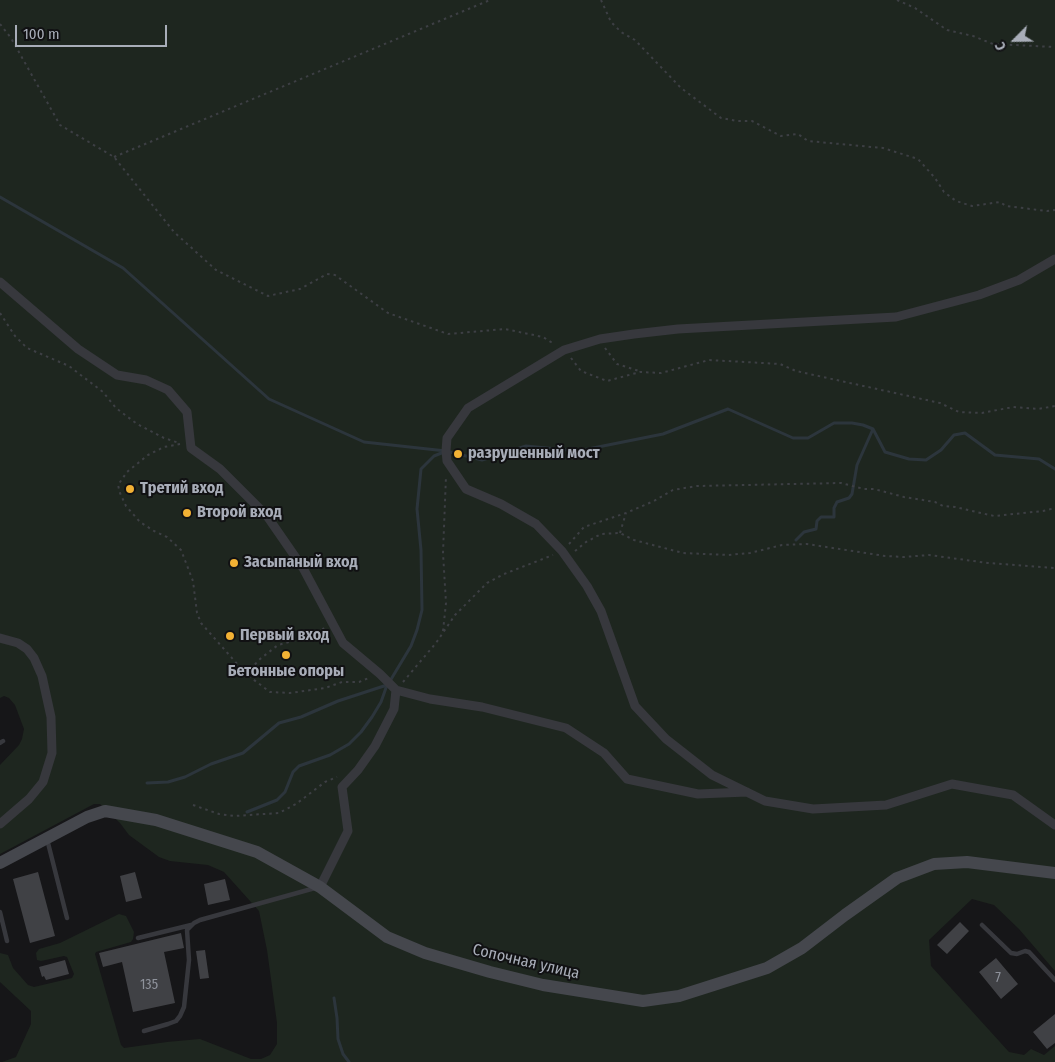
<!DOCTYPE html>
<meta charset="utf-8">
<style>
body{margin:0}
#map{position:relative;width:1055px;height:1062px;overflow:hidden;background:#161618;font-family:"Fira Sans Condensed",sans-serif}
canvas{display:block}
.north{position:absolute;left:990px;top:15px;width:50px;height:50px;-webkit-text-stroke:4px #111113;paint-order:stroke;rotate:247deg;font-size:14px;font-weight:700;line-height:20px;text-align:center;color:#a8adb8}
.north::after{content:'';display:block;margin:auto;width:18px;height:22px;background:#a8adb8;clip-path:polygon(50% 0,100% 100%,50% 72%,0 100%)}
.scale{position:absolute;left:15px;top:25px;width:152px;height:22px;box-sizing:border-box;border:2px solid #a8adb8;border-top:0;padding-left:6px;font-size:15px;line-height:18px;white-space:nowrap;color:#a8adb8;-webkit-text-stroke:4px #111113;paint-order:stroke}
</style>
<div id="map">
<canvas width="1055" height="1062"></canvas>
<div class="north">С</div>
<div class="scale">100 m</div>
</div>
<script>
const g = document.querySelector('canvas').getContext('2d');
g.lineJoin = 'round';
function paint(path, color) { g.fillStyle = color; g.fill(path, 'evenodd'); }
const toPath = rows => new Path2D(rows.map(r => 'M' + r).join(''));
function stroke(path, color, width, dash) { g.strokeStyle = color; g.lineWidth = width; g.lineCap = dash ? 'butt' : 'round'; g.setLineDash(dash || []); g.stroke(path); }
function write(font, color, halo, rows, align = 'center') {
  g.font = font + ' "Fira Sans Condensed",sans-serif'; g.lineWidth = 4; g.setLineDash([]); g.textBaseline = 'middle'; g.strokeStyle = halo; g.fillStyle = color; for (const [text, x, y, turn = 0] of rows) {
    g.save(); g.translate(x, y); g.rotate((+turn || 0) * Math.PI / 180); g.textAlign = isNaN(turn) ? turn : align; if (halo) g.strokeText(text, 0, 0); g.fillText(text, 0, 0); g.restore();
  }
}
const green = toPath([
 [0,0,1055,0,1055,971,1019,929,994,905,972,899,929,940,931,966,1009,1052,1024,1055,1031,1049,1044,1055,1055,1046,1055,1062,2,1062,16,1057,31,1024,31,1011,0,982,0,953,8,955,13,968,28,985,34,987,72,978,74,974,67,957,64,956,41,961,37,960,36,953,39,949,60,943,119,914,126,916,134,932,133,939,131,942,96,952,95,954,121,1045,124,1048,167,1042,200,1039,251,1059,261,1059,270,1055,277,1044,277,1023,267,950,259,911,224,872,208,865,170,861,159,857,129,835,120,823,100,804,94,804,0,854,0,765,19,745,22,739,24,729,15,705,9,698,4,696,0,698]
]);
const stream = toPath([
 [0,197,123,268,269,399,364,442,446,451,482,460,526,446,578,451,663,434,728,409,793,438,808,438,834,423,852,423,863,425,873,429,885,452,909,459,926,460,941,450,954,435,965,433,995,455,1039,459,1055,469],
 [796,540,804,532,816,529,817,521,821,517,834,517,834,508,837,502,849,498,852,494,857,465,873,429],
 [390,681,411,646,417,630,422,610,421,550,417,509,421,469,434,456,444,452],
 [147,783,168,782,185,777,211,764,243,753,279,723,301,717,338,701,387,685],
 [247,812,277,800,285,792,293,772,299,766,330,755,349,744,361,732,372,717,381,702,387,685],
 [334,998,337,1018,338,1039,343,1054,349,1062]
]);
const building = toPath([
 [38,872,55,936,30,943,13,879],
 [135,872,142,898,126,902,120,876],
 [225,879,230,900,208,905,204,884],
 [960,922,969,931,947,954,937,945],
 [181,933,184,948,164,952,175,1003,133,1012,122,962,103,967,99,953],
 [205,950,209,978,200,979,196,951],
 [996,958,1018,984,1001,999,979,972],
 [65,960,69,974,46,980,44,976,42,977,39,967],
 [1055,1014,1055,1043,1047,1049,1033,1032]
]);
const path = toPath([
 [601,0,611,22,621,32,635,40,681,88,721,118,737,121,752,121,781,136,798,134,808,141,883,148,918,159,935,178,944,192,956,201,972,206,1000,202,1006,206,1047,211,1055,210],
 [897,0,915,8,947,30,973,36,993,44,1055,47],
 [0,24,11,38,60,125,114,157,174,232,216,270,268,296,300,289,327,274,335,275,388,313,448,334,505,329,543,337,554,344],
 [114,157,490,0],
 [0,313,15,336,27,348,69,366,103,392,116,408,137,424,164,438,179,443],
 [605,348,617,364,639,371],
 [571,358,581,371,607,381,640,372,661,373,709,360,780,364,796,371,940,403,959,412,982,413,1013,407,1038,409,1055,406],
 [180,444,164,447,148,455,127,472,118,485,120,493,126,506,140,522,154,531,167,537,181,550,193,581,197,613,201,623,246,674,270,692,290,693,325,688,342,682,359,682,371,677],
 [620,533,626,513],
 [569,544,584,527,626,513,654,501,673,490,697,486,841,483,864,489,874,489,904,497,935,502,943,506,955,507,994,516,1043,511,1055,508],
 [575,551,586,542,601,534,620,533,634,540,683,553,728,555,750,553,782,545,807,544,885,556,904,557,929,555,988,563,1055,568],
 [443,631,446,603,443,553,446,476],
 [246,674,260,659,278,645,316,635,324,628],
 [403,682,436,643,455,615,487,583,504,574,553,555],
 [193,805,219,814,234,816,279,813,296,804,325,782,337,777]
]);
const service = toPath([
 [0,743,3,741],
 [47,839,67,918],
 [0,912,7,941],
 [982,925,1011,953,1017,954,1025,951,1029,952,1055,980],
 [138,938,191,925],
 [144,1031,168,1024,176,1021,180,1016,184,1007,189,960,187,930,194,923,200,920,315,888]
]);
const minor = toPath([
 [1055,259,1019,280,979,295,896,317,678,329,634,334,600,339,564,350,468,408,447,438,446,451,447,461,466,489,501,504,536,524,562,551,587,586,601,611,635,706,666,739,712,775,765,801,813,809,886,805,952,784,1013,795,1055,825],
 [0,282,78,349,117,375,146,380,168,390,187,412,191,448,220,469,267,516,303,568,343,643,380,674,396,690,430,699,482,707,566,728,604,753,627,779,698,794,747,792],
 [0,638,18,643,27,649,34,658,42,676,51,717,52,753,43,782,29,799,0,824],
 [320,887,348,831,342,787,358,770,375,746,394,709,396,690]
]);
const secondary = toPath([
 [0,863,87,817,105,811,156,820,257,852,320,887,387,937,425,953,490,972,543,985,643,1001,679,996,767,968,802,948,845,915,897,878,934,864,967,862,1055,873]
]);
const markers = [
 [458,454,5,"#f2b134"],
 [130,489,5,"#f2b134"],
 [187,513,5,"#f2b134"],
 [234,563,5,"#f2b134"],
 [230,636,5,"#f2b134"],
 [286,655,5,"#f2b134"]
];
const numberNames = [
 ["7",998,978],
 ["135",149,985]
];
const poiNames = [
 ["разрушенный мост",468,454],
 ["Третий вход",140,489],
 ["Второй вход",197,513],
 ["Засыпаный вход",244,563],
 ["Первый вход",240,636],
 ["Бетонные опоры",286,672,"center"]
];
const streetNames = [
 ["Сопочная улица",526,962,13]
];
paint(green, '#1e261f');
stroke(stream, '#2c353c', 3);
paint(building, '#404145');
stroke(path, '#3d3f44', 2, [2.5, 4]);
stroke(service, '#37383d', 4.5);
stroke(minor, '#37383d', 9);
stroke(secondary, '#45474d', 12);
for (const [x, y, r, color] of markers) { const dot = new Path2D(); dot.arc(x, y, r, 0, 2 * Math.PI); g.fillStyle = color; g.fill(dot); stroke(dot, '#111113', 2); }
write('14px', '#8e929b', null, numberNames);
write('bold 16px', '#a8adb8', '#111113', poiNames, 'left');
write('16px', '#a8adb8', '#111113', streetNames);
</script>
